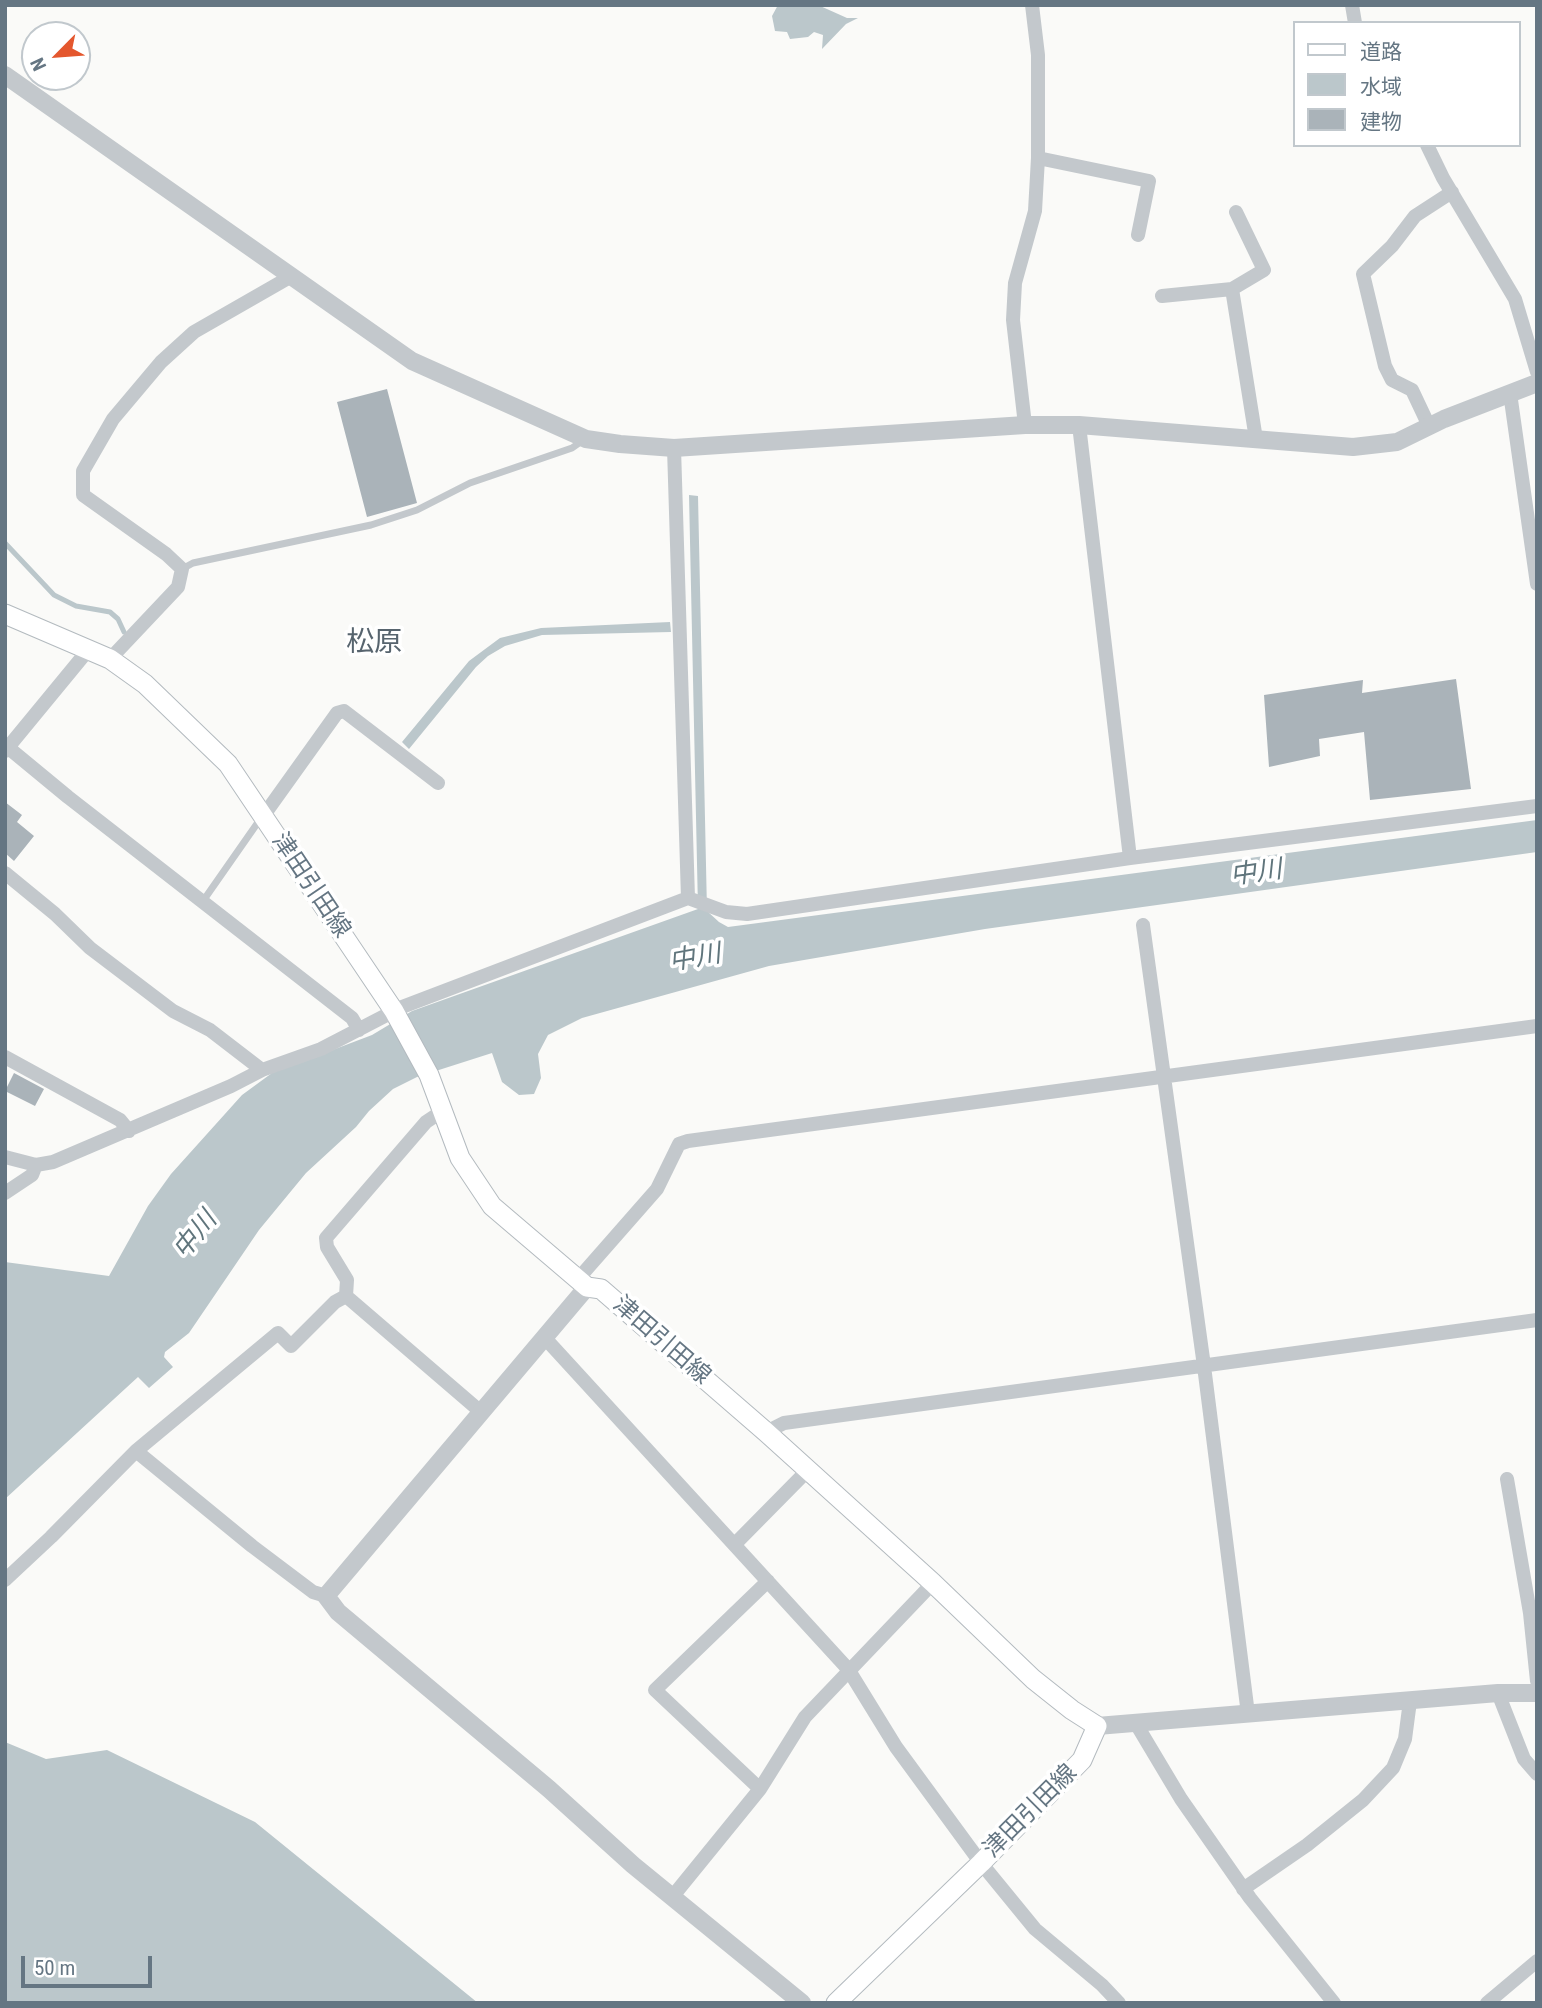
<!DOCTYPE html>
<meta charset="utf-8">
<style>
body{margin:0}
#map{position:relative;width:1542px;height:2008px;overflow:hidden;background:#fafaf8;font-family:"Roboto Condensed","Noto Sans JP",sans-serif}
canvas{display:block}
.frame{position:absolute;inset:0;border:7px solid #657683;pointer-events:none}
.legend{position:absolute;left:1293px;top:21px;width:228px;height:126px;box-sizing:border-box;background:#fff;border:2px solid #c1c8cd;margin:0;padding:9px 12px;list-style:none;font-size:21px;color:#657683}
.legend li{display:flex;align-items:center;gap:14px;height:35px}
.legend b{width:35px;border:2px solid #c1c8cd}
.north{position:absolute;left:21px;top:21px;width:70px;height:70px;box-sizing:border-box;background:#fff;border:2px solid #c1c8cd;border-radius:50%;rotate:245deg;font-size:19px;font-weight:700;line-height:28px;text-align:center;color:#657683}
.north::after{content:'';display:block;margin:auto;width:24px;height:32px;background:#e4572e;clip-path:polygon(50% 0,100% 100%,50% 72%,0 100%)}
.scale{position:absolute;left:21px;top:1956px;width:131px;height:32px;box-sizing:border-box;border:4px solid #657683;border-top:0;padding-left:9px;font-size:21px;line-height:24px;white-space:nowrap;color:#657683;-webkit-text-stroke:5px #fff;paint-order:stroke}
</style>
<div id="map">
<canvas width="1542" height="2008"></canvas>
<div class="frame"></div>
<ul class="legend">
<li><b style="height:9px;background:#fff"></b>道路</li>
<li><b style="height:19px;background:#bbc7cb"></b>水域</li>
<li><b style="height:19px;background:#aab3b9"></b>建物</li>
</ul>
<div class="north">N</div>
<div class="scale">50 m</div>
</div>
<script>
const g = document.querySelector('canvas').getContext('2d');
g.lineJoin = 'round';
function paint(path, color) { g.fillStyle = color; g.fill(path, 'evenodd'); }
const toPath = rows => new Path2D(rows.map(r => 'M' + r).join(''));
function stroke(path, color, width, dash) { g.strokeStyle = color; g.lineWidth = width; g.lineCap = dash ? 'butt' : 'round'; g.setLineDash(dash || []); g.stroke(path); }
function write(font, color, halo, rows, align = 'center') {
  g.font = font + ' "Roboto Condensed","Noto Sans JP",sans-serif'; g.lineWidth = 7; g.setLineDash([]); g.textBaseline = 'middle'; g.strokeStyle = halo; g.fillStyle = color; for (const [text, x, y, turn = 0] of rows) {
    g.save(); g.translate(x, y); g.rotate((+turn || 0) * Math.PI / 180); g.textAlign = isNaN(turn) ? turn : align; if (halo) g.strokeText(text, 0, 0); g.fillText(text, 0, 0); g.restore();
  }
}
const water = toPath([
 [778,5,818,5,847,18,858,18,846,24,822,49,823,35,814,32,808,37,790,39,787,32,775,31,772,16],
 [689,495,698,496,707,911,719,922,728,927,1537,820,1537,852,985,929,769,966,582,1018,548,1035,538,1054,541,1078,534,1094,519,1095,502,1082,492,1053,417,1077,393,1089,369,1111,356,1127,306,1173,259,1230,189,1333,165,1352,164,1357,173,1367,149,1388,138,1377,5,1499,5,1262,109,1276,148,1206,171,1174,242,1095,272,1073,372,1035,412,1011,698,909],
 [670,622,671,632,542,635,505,646,488,656,476,667,409,749,402,742,469,661,500,638,541,628],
 [5,1742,46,1759,107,1750,255,1822,478,2003,5,2003]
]);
const stream = toPath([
 [5,543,54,595,76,606,110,612,118,619,124,632]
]);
const building = toPath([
 [387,389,417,503,367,517,337,402],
 [1456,679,1471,789,1370,800,1364,732,1319,739,1320,756,1269,767,1264,695,1363,680,1362,693],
 [5,802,22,815,17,822,34,836,14,861,5,853],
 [14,1073,44,1089,35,1106,5,1091]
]);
const service = toPath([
 [182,569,193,563,371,525,417,510,470,483,572,448,582,441],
 [203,901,261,818]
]);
const minor = toPath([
 [1352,5,1355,23],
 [1427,145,1443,178,1515,299,1537,372],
 [1038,158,1149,181,1138,235],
 [1232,289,1256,439],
 [1162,296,1232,289,1264,270,1236,212],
 [1510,393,1537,584],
 [1025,425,1013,320,1015,283,1035,211,1038,158,1038,55,1032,5],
 [1079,425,1130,858],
 [1429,426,1412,390,1392,380,1385,366,1363,274,1392,246,1415,216,1452,192],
 [674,448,688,898],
 [110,659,178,587,182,569,166,554,83,495,83,471,113,419,161,362,194,332,290,277],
 [5,745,68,797,352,1018,359,1030],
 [5,751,89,649],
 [264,815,337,713,344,711,438,783],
 [5,873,55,914,90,948,173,1011,210,1030,262,1070],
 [1143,925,1204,1366,1248,1714],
 [5,1057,120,1120,129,1131],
 [444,1110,426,1122,326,1238,327,1247,347,1280,346,1296,481,1412],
 [5,1157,36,1165,53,1162,231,1086,262,1070,321,1049,402,1007,688,898,726,912,747,914,1130,858,1537,806],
 [5,1193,32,1175,36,1165],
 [578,1279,657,1189,679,1144,688,1141,1537,1026],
 [544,1337,848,1669,896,1747,981,1863,1035,1929,1102,1985,1119,2003],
 [766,1432,784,1423,1537,1320],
 [136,1451,252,1546,313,1592,326,1596],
 [1507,1479,1530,1613,1537,1681],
 [735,1544,807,1471],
 [5,1580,51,1537,136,1451,278,1333,291,1346,335,1302,346,1296],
 [1498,1693,1524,1759,1537,1774],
 [1135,1722,1181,1799,1250,1898,1334,2003],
 [760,1789,655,1690,768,1581],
 [1243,1889,1307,1845,1363,1800,1393,1768,1405,1739,1410,1701],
 [673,1896,760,1789,805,1717,933,1583],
 [1487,2003,1537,1961]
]);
const tertiary = toPath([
 [5,75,412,361,586,439,620,444,674,448,1025,425,1079,425,1353,447,1397,442,1444,419,1537,383],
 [587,1287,326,1596,338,1612,549,1789,633,1865,802,2003],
 [1097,1726,1498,1693,1537,1693]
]);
const secondary = toPath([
 [5,614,110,659,145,684,228,764,394,1011,429,1075,460,1158,492,1206,587,1287,601,1289,766,1432,933,1583,1033,1679,1072,1710,1097,1726,1082,1760,981,1863,836,2003]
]);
const streetNames = [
 ["津田引田線",310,886,56],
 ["津田引田線",661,1341,41],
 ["津田引田線",1031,1812,-45]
];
const waterNames = [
 ["中川",1256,874,-8],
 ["中川",695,959,-10],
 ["中川",196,1236,-51]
];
const quarterNames = [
 ["松原",374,644]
];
paint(water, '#bbc7cb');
stroke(stream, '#bbc7cb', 5);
paint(building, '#aab3b9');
stroke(secondary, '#b3babf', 21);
stroke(service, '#c3c8cc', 7);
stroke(minor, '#c3c8cc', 14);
stroke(tertiary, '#c3c8cc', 18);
stroke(secondary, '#fff', 19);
write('24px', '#657683', '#fff', streetNames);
write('italic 26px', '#60757c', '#fff', waterNames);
write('28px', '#57646e', '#fff', quarterNames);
</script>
